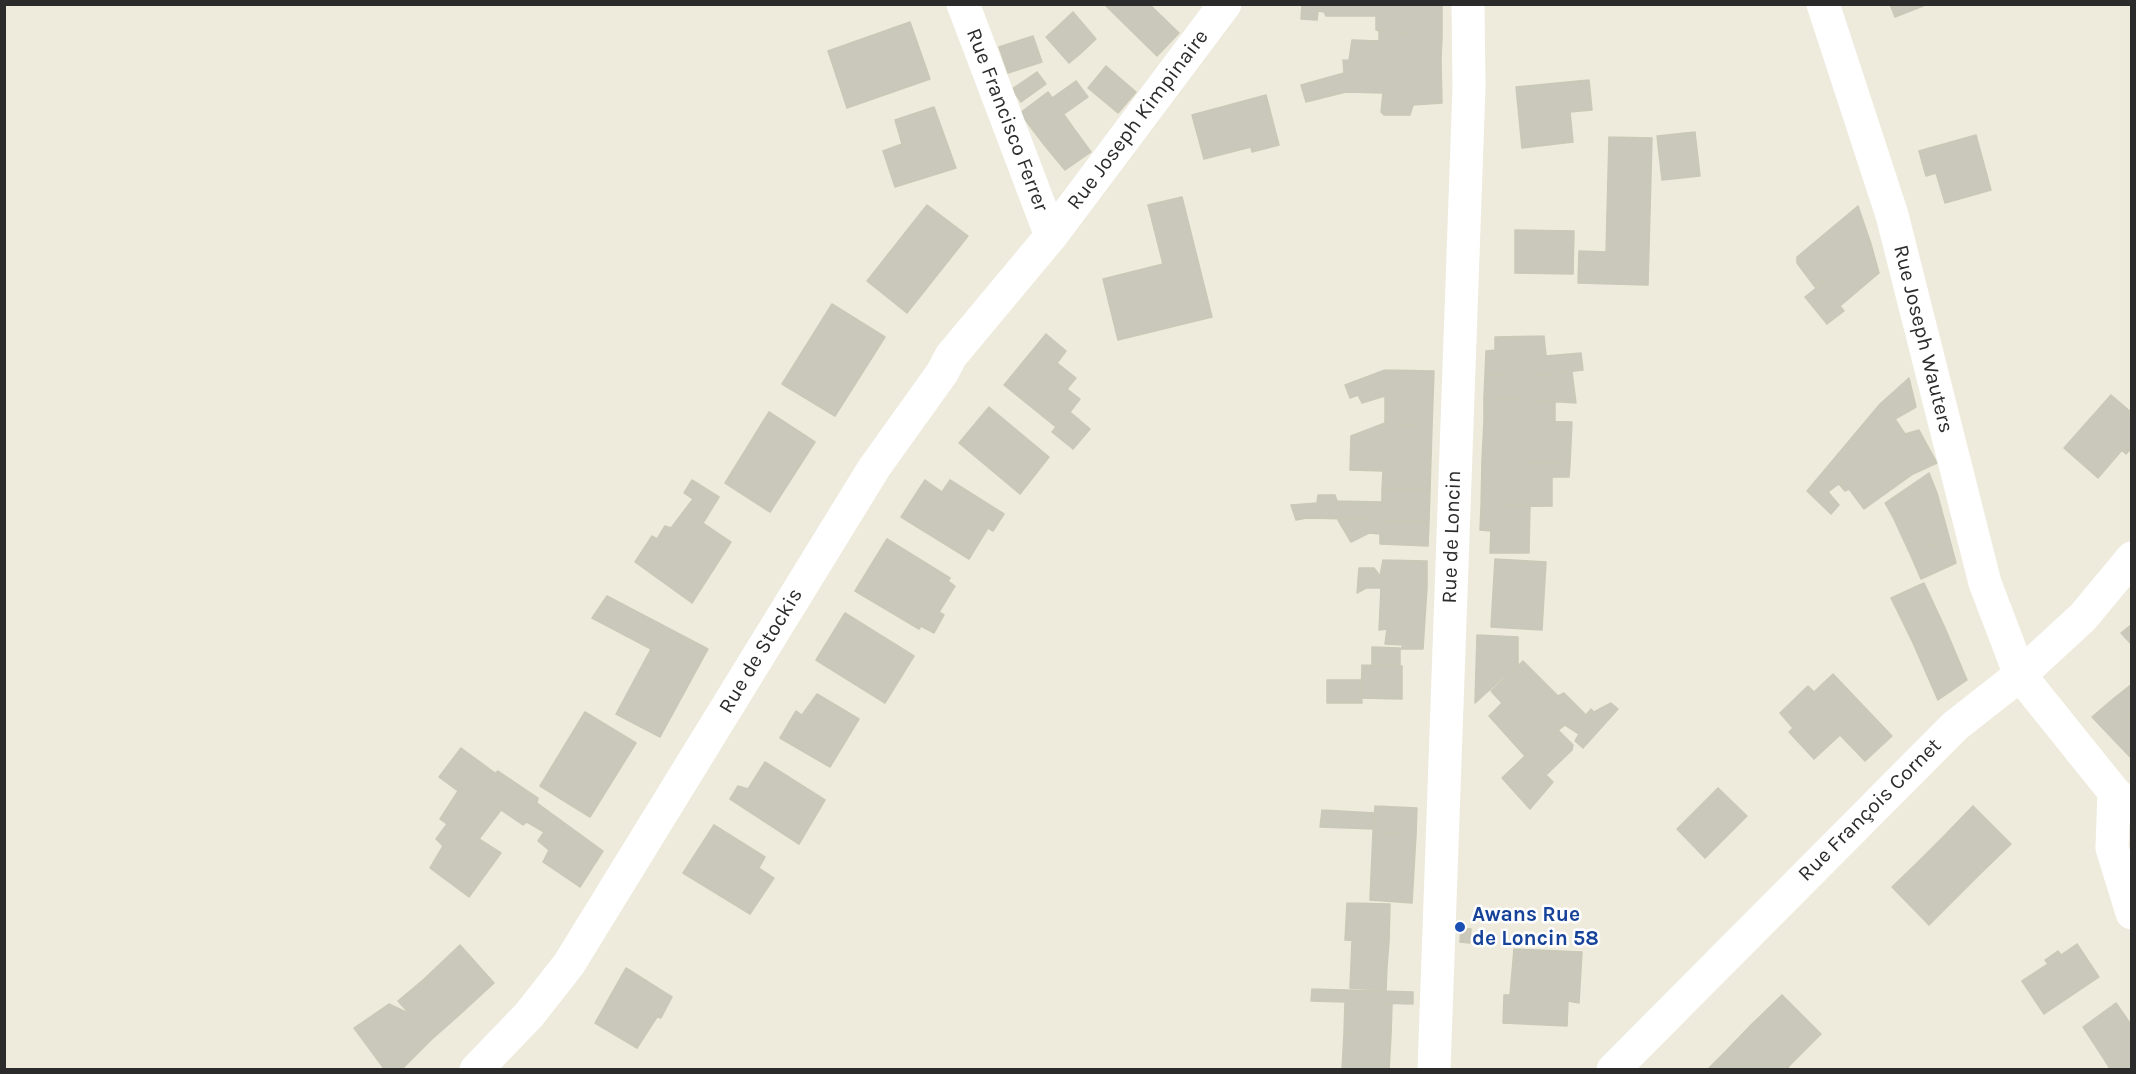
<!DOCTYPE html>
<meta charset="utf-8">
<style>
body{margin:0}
#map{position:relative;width:2136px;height:1074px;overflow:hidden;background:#eeebdd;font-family:Karla,sans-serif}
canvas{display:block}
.frame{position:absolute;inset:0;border:6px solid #2b2b2b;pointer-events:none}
</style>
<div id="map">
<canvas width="2136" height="1074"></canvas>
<div class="frame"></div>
</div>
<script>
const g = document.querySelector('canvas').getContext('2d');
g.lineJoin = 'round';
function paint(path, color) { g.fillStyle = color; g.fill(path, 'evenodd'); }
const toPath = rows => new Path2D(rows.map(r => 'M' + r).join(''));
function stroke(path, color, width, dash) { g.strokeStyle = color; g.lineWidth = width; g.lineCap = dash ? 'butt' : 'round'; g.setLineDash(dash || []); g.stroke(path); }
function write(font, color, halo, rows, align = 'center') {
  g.font = font + ' Karla,sans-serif'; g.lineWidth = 5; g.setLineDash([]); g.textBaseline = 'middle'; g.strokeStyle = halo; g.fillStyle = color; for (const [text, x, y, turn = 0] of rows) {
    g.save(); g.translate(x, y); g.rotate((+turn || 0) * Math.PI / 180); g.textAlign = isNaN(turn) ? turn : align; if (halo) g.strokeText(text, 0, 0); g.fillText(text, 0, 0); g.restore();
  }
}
const building = toPath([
 [1104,4,1149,4,1179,33,1157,56,1104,4],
 [1302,4,1442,5,1442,36,1379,31,1376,30,1376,16,1326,16,1324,12,1318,11,1317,20,1301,19,1302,4],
 [1890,4,1928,4,1895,17,1890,4],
 [1073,12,1096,39,1080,54,1056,28,1073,12],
 [910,22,930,79,847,108,828,51,910,22],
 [1056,28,1080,54,1069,63,1046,37,1056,28],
 [1379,31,1442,36,1441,61,1349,60,1352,40,1379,41,1379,31],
 [1033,36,1042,62,1008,73,999,47,1033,36],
 [1343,60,1441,61,1442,103,1413,105,1410,115,1384,115,1381,112,1383,93,1346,92,1306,102,1301,85,1344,73,1343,60],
 [1106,66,1136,92,1118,113,1088,88,1106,66],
 [1037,72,1046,84,1021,102,1012,89,1037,72],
 [1589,80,1592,110,1570,112,1573,142,1522,148,1516,87,1589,80],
 [1076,81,1088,97,1064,114,1052,98,1076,81],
 [1048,92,1072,126,1045,146,1020,113,1048,92],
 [1266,95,1279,145,1252,152,1251,147,1204,159,1192,115,1266,95],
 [934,107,956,168,895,187,883,151,902,144,895,120,934,107],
 [1072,126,1091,152,1065,170,1045,146,1072,126],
 [1695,132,1700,176,1662,180,1657,136,1695,132],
 [1976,135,1991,190,1945,203,1936,173,1926,176,1919,151,1976,135],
 [1609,137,1652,138,1648,285,1578,283,1579,251,1606,252,1609,137],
 [1182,197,1212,317,1118,340,1103,279,1163,264,1148,205,1182,197],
 [927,205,968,236,907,313,867,281,927,205],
 [1858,206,1871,244,1815,287,1797,263,1797,257,1858,206],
 [1515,230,1574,231,1573,274,1515,273,1515,230],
 [1871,244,1879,273,1840,306,1844,311,1827,324,1805,297,1871,244],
 [832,304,885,337,835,416,782,384,832,304],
 [1046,334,1066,351,1057,363,1076,378,1067,389,1080,399,1070,412,1090,429,1073,449,1052,432,1056,427,1004,385,1046,334],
 [1544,336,1546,356,1581,353,1583,370,1532,376,1485,375,1486,351,1495,350,1495,337,1544,336],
 [1385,370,1434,371,1432,427,1385,423,1385,396,1362,403,1358,395,1350,398,1345,385,1385,370],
 [1572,372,1576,403,1484,397,1485,375,1532,376,1572,372],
 [1909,378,1916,407,1895,419,1905,434,1828,492,1839,505,1831,514,1807,491,1880,404,1909,378],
 [2111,395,2132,413,2132,448,2126,454,2122,450,2098,478,2064,448,2111,395],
 [1484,397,1555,402,1555,421,1484,420,1484,397],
 [989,407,1049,457,1020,494,959,443,989,407],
 [769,412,815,442,770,512,725,483,769,412],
 [1484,420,1572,422,1570,464,1482,461,1484,420],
 [1385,423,1432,427,1430,490,1382,490,1383,471,1350,470,1351,436,1385,423],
 [1919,430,1937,463,1913,474,1864,509,1849,489,1845,491,1838,483,1905,434,1919,430],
 [1482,461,1570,464,1569,477,1552,477,1552,506,1481,507,1482,461],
 [1929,473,1937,493,1893,517,1885,503,1929,473],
 [692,480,719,497,703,523,731,542,692,603,635,562,652,536,657,539,665,526,671,528,693,499,684,493,692,480],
 [925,480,942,492,950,480,1004,514,993,531,988,528,969,559,901,517,925,480],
 [1382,490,1430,490,1429,521,1307,518,1296,520,1291,505,1317,503,1318,495,1335,495,1337,501,1382,502,1382,490],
 [1937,493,1949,537,1911,556,1893,517,1937,493],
 [1530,505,1529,553,1490,553,1491,531,1480,530,1481,507,1530,505],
 [1338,520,1429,521,1428,546,1380,544,1380,534,1369,533,1351,542,1338,520],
 [1949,537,1956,563,1921,579,1911,556,1949,537],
 [887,539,950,578,948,581,955,586,939,612,944,615,934,633,921,626,919,629,855,591,887,539],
 [1495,559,1546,562,1542,630,1491,627,1495,559],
 [1383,560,1427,561,1427,587,1366,588,1357,593,1359,568,1374,568,1380,576,1383,560],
 [1924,583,1945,628,1913,643,1891,598,1924,583],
 [1427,587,1423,649,1401,649,1403,645,1385,644,1387,629,1379,630,1381,588,1427,587],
 [607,596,708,649,660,737,616,714,651,649,592,618,607,596],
 [845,613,914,656,885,703,816,660,845,613],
 [2132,624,2132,645,2121,633,2132,624],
 [1945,628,1967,680,1938,700,1913,643,1945,628],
 [1477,635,1518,637,1518,664,1475,703,1477,635],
 [1372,647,1400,648,1400,665,1372,665,1372,647],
 [1523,661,1558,696,1564,693,1586,715,1591,709,1594,712,1611,703,1618,709,1583,748,1575,741,1579,734,1565,725,1525,756,1489,716,1502,703,1491,691,1523,661],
 [1362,665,1402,666,1402,699,1361,698,1362,665],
 [1833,674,1892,736,1865,761,1840,735,1814,759,1789,732,1793,728,1780,713,1808,686,1814,692,1833,674],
 [1327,680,1361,680,1362,703,1327,703,1327,680],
 [2132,684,2132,716,2113,699,2132,684],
 [817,694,859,719,830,767,780,738,796,711,802,715,817,694],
 [2113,699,2132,716,2132,759,2092,717,2113,699],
 [585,712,636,743,590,817,540,786,585,712],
 [1559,731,1573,745,1572,750,1546,775,1553,782,1530,809,1502,778,1525,756,1559,731],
 [461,748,495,773,498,771,538,798,537,803,603,851,580,887,543,862,549,850,538,841,544,832,527,822,523,825,501,810,479,839,501,853,469,897,430,868,443,846,436,839,447,824,440,819,458,791,439,777,461,748],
 [765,762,825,800,799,844,730,799,738,786,748,789,765,762],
 [1718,788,1747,816,1705,858,1677,829,1718,788],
 [1375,806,1417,808,1416,835,1373,832,1375,806],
 [1973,806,2011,844,1981,873,1944,836,1973,806],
 [1322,810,1375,813,1374,829,1320,827,1322,810],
 [714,825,765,857,759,868,774,878,750,914,683,873,714,825],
 [1373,832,1416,835,1412,903,1370,900,1373,832],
 [1944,836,1981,873,1955,899,1918,862,1944,836],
 [1918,862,1955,899,1929,925,1892,887,1918,862],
 [1347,903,1390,904,1389,942,1345,940,1347,903],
 [1461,928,1471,929,1470,943,1460,942,1461,928],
 [1352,941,1389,942,1387,966,1351,965,1352,941],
 [2077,944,2099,977,2044,1014,2022,981,2048,964,2045,960,2058,951,2061,955,2077,944],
 [460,945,494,983,457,1017,423,980,460,945],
 [1514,949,1582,952,1579,1003,1568,1001,1567,1026,1503,1023,1504,995,1510,995,1514,949],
 [1351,965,1387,966,1386,990,1350,988,1351,965],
 [626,968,672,997,661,1018,657,1017,637,1048,595,1023,626,968],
 [423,980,457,1017,432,1039,398,1001,423,980],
 [1312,989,1413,992,1413,1004,1311,1001,1312,989],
 [1782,995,1821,1034,1790,1065,1751,1025,1782,995],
 [1345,1002,1392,1004,1391,1035,1344,1033,1345,1002],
 [2116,1003,2132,1026,2132,1036,2102,1056,2083,1027,2116,1003],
 [389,1004,408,1013,432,1039,401,1070,385,1070,354,1028,389,1004],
 [1751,1025,1790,1065,1786,1070,1744,1070,1726,1051,1751,1025],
 [1344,1033,1391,1035,1389,1070,1342,1070,1344,1033],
 [2132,1036,2132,1070,2111,1070,2102,1056,2132,1036],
 [1726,1051,1744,1070,1707,1070,1726,1051]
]);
const street = toPath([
 [963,4,1051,236],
 [1823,4,1892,215,1985,583,2020,675,2114,792,2132,808],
 [2114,792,2112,848,2132,913],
 [476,1070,529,1015,569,964,874,468,942,373,951,356,1051,236,1225,4],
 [1434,1070,1469,87,1468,4],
 [1613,1070,1955,726,2020,675,2083,617,2132,558]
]);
const markers = [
 [1460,927,6,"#1a4fb4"]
];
const streetNames = [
 ["Rue Francisco Ferrer",1007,120,69],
 ["Rue Joseph Kimpinaire",1138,120,-53],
 ["Rue Joseph Wauters",1923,339,76],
 ["Rue de Loncin",1452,537,-88],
 ["Rue de Stockis",761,651,-59],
 ["Rue François Cornet",1870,810,-45]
];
const transitNames = [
 ["Awans Rue",1472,915],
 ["de Loncin 58",1472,939]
];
paint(building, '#c9c8bb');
stroke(building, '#cac8b6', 1.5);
stroke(street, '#fff', 33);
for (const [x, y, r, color] of markers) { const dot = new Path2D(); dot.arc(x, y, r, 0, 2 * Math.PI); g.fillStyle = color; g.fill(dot); stroke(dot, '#fff', 2); }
write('21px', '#2b2b2b', '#fff', streetNames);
write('bold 21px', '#164399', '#fff', transitNames, 'left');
</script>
